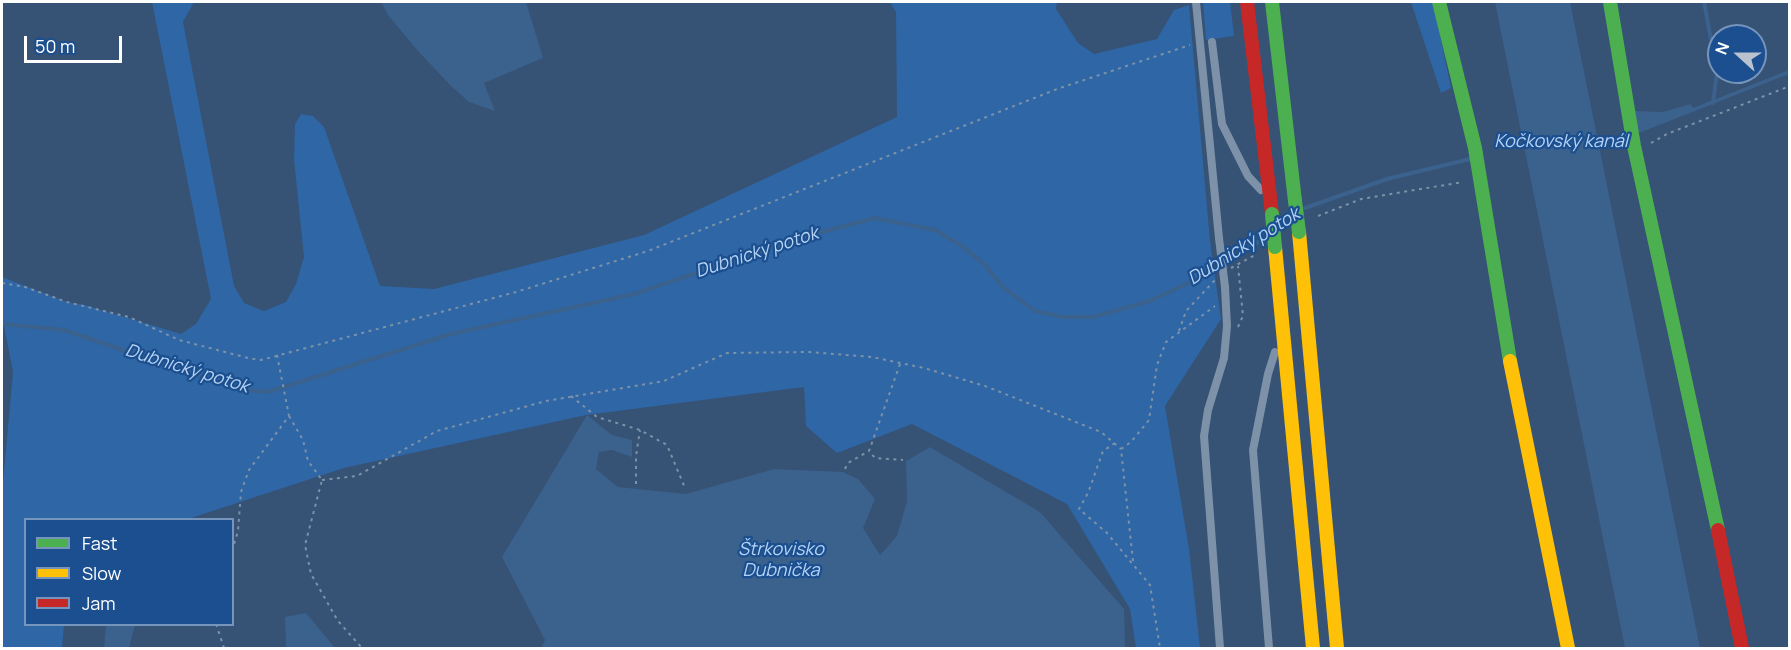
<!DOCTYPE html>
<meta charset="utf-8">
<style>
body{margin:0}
#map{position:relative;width:1791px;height:650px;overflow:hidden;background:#365274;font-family:Manrope,sans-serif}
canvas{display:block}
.frame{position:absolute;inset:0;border:3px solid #fff;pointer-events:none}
.legend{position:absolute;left:24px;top:518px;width:210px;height:108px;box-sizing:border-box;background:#1b4f8f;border:2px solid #7695bc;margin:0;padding:8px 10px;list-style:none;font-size:18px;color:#fff}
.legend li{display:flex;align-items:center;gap:12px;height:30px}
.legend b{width:30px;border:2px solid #7695bc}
.north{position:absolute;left:1707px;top:24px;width:60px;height:60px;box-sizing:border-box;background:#1b4f8f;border:2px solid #7695bc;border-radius:50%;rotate:291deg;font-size:16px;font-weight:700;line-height:24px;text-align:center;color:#fff}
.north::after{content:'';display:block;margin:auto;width:21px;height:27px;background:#b9c2ce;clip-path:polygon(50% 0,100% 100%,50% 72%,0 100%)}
.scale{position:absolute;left:24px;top:36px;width:98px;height:27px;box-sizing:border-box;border:3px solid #fff;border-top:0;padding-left:8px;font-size:18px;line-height:21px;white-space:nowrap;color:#fff;-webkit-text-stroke:4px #1b4f8f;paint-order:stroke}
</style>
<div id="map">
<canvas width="1791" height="650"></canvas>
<div class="frame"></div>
<ul class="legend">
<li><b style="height:8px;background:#4caf50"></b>Fast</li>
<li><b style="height:8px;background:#ffc107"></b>Slow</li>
<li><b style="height:8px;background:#c62828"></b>Jam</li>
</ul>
<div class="north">N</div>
<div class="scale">50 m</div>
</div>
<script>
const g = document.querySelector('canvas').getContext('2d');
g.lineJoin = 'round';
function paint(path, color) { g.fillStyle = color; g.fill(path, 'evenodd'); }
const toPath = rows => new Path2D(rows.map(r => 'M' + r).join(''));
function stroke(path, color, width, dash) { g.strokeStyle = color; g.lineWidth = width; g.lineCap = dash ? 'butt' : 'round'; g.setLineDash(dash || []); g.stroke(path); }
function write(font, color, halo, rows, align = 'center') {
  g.font = font + ' Manrope,sans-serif'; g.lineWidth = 4.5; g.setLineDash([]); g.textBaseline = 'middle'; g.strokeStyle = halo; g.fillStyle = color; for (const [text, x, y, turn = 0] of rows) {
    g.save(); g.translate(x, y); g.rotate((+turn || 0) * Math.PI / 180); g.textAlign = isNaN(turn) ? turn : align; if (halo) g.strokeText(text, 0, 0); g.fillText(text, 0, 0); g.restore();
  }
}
const green = toPath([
 [152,2,194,2,183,22,234,286,244,303,264,311,286,302,296,284,304,257,294,159,295,124,301,114,313,116,324,127,380,286,434,289,644,235,897,117,896,12,890,2,1057,2,1056,9,1078,43,1094,54,1157,39,1174,10,1189,5,1210,241,1221,319,1165,406,1189,549,1200,648,1136,648,1130,609,1067,504,912,424,837,453,806,426,804,387,586,415,344,468,188,519,26,520,26,624,64,625,62,648,2,648,2,493,13,372,2,316,2,277,67,302,85,305,181,334,196,324,211,299],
 [1203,2,1230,2,1234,36,1206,40],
 [1411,2,1433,2,1451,88,1441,93]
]);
const water = toPath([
 [381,2,526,2,543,58,484,83,495,111,469,102,450,85,418,51,388,15],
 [1495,2,1570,2,1700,648,1625,648],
 [1789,70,1789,74,1639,133,1633,111,1663,112,1690,104,1693,108],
 [587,415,612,435,632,440,632,457,612,450,599,452,596,469,618,487,686,494,774,469,843,472,858,479,875,499,863,528,880,555,897,536,907,501,906,461,930,447,1040,512,1124,609,1125,648,541,648,545,640,502,557],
 [306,613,335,648,286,648,285,617],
 [106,625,135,625,129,648,104,648]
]);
const stream = toPath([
 [1704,2,1717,72,1713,103],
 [1305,208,1387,179,1470,159],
 [2,324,64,330,238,389,268,392,451,334,634,294,810,235,875,218,935,230,962,246,985,265,1003,287,1035,311,1063,317,1093,317,1150,301,1205,275,1263,239]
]);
const path = toPath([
 [1651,143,1667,134,1790,86],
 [1318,216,1361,199,1463,182],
 [1231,268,1255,255],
 [2,283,25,287,67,302,129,317,179,340,248,358,261,360,516,292,648,251,1057,89,1190,45],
 [1238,327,1243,316,1238,266],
 [1179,331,1186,311,1215,280],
 [900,364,869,451,875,458,903,460],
 [571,396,597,417,640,430,667,445,685,488],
 [289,416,303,440,308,461,322,480,305,545,311,574,338,621,362,648],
 [1115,443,1103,451,1088,493,1079,509,1107,533,1150,585,1160,648],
 [845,469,848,463,869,451],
 [322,480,357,476,437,431,546,401,664,381,727,353,809,352,872,357,924,368,985,386,1101,432,1121,449],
 [636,484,636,456,640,430],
 [232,551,238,531,241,492,249,470,289,416,277,355],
 [1133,561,1121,449,1131,442,1149,420,1157,365,1166,342,1215,306],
 [216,624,224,648]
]);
const lane = toPath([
 [1196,2,1219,238],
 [1212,42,1222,124,1248,176,1261,190],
 [1220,648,1204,436,1208,410,1224,358,1227,326,1225,287],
 [1269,648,1253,450,1268,374,1275,352]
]);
const fast = toPath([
 [1272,2,1295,201],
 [1439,2,1475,148,1510,361],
 [1610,2,1634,146,1718,530]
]);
const slow = toPath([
 [1299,232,1337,648],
 [1275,247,1313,648],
 [1510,361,1568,648]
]);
const jam = toPath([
 [1247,2,1272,214],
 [1718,530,1742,648]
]);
const laneBridge = toPath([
 [1219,238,1225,287]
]);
const fastBridge = toPath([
 [1295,201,1299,232],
 [1272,214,1275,247]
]);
const waterNames = [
 ["Kočkovský kanál",1561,142],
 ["Dubnický potok",1244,247,-32],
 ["Dubnický potok",757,253,-18],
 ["Dubnický potok",187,369,17],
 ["Štrkovisko",781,550],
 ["Dubnička",781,571]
];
paint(green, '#2f66a5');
paint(water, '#3b618d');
stroke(stream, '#3b618d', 4);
stroke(path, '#7d92a8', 2, [3, 4.5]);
stroke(lane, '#7d92a8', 8);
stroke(fast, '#4caf50', 14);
stroke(slow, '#ffc107', 14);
stroke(jam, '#c62828', 14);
stroke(laneBridge, '#7d92a8', 8);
stroke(fastBridge, '#4caf50', 14);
write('italic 18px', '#b5d3f5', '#1b4f8f', waterNames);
</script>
